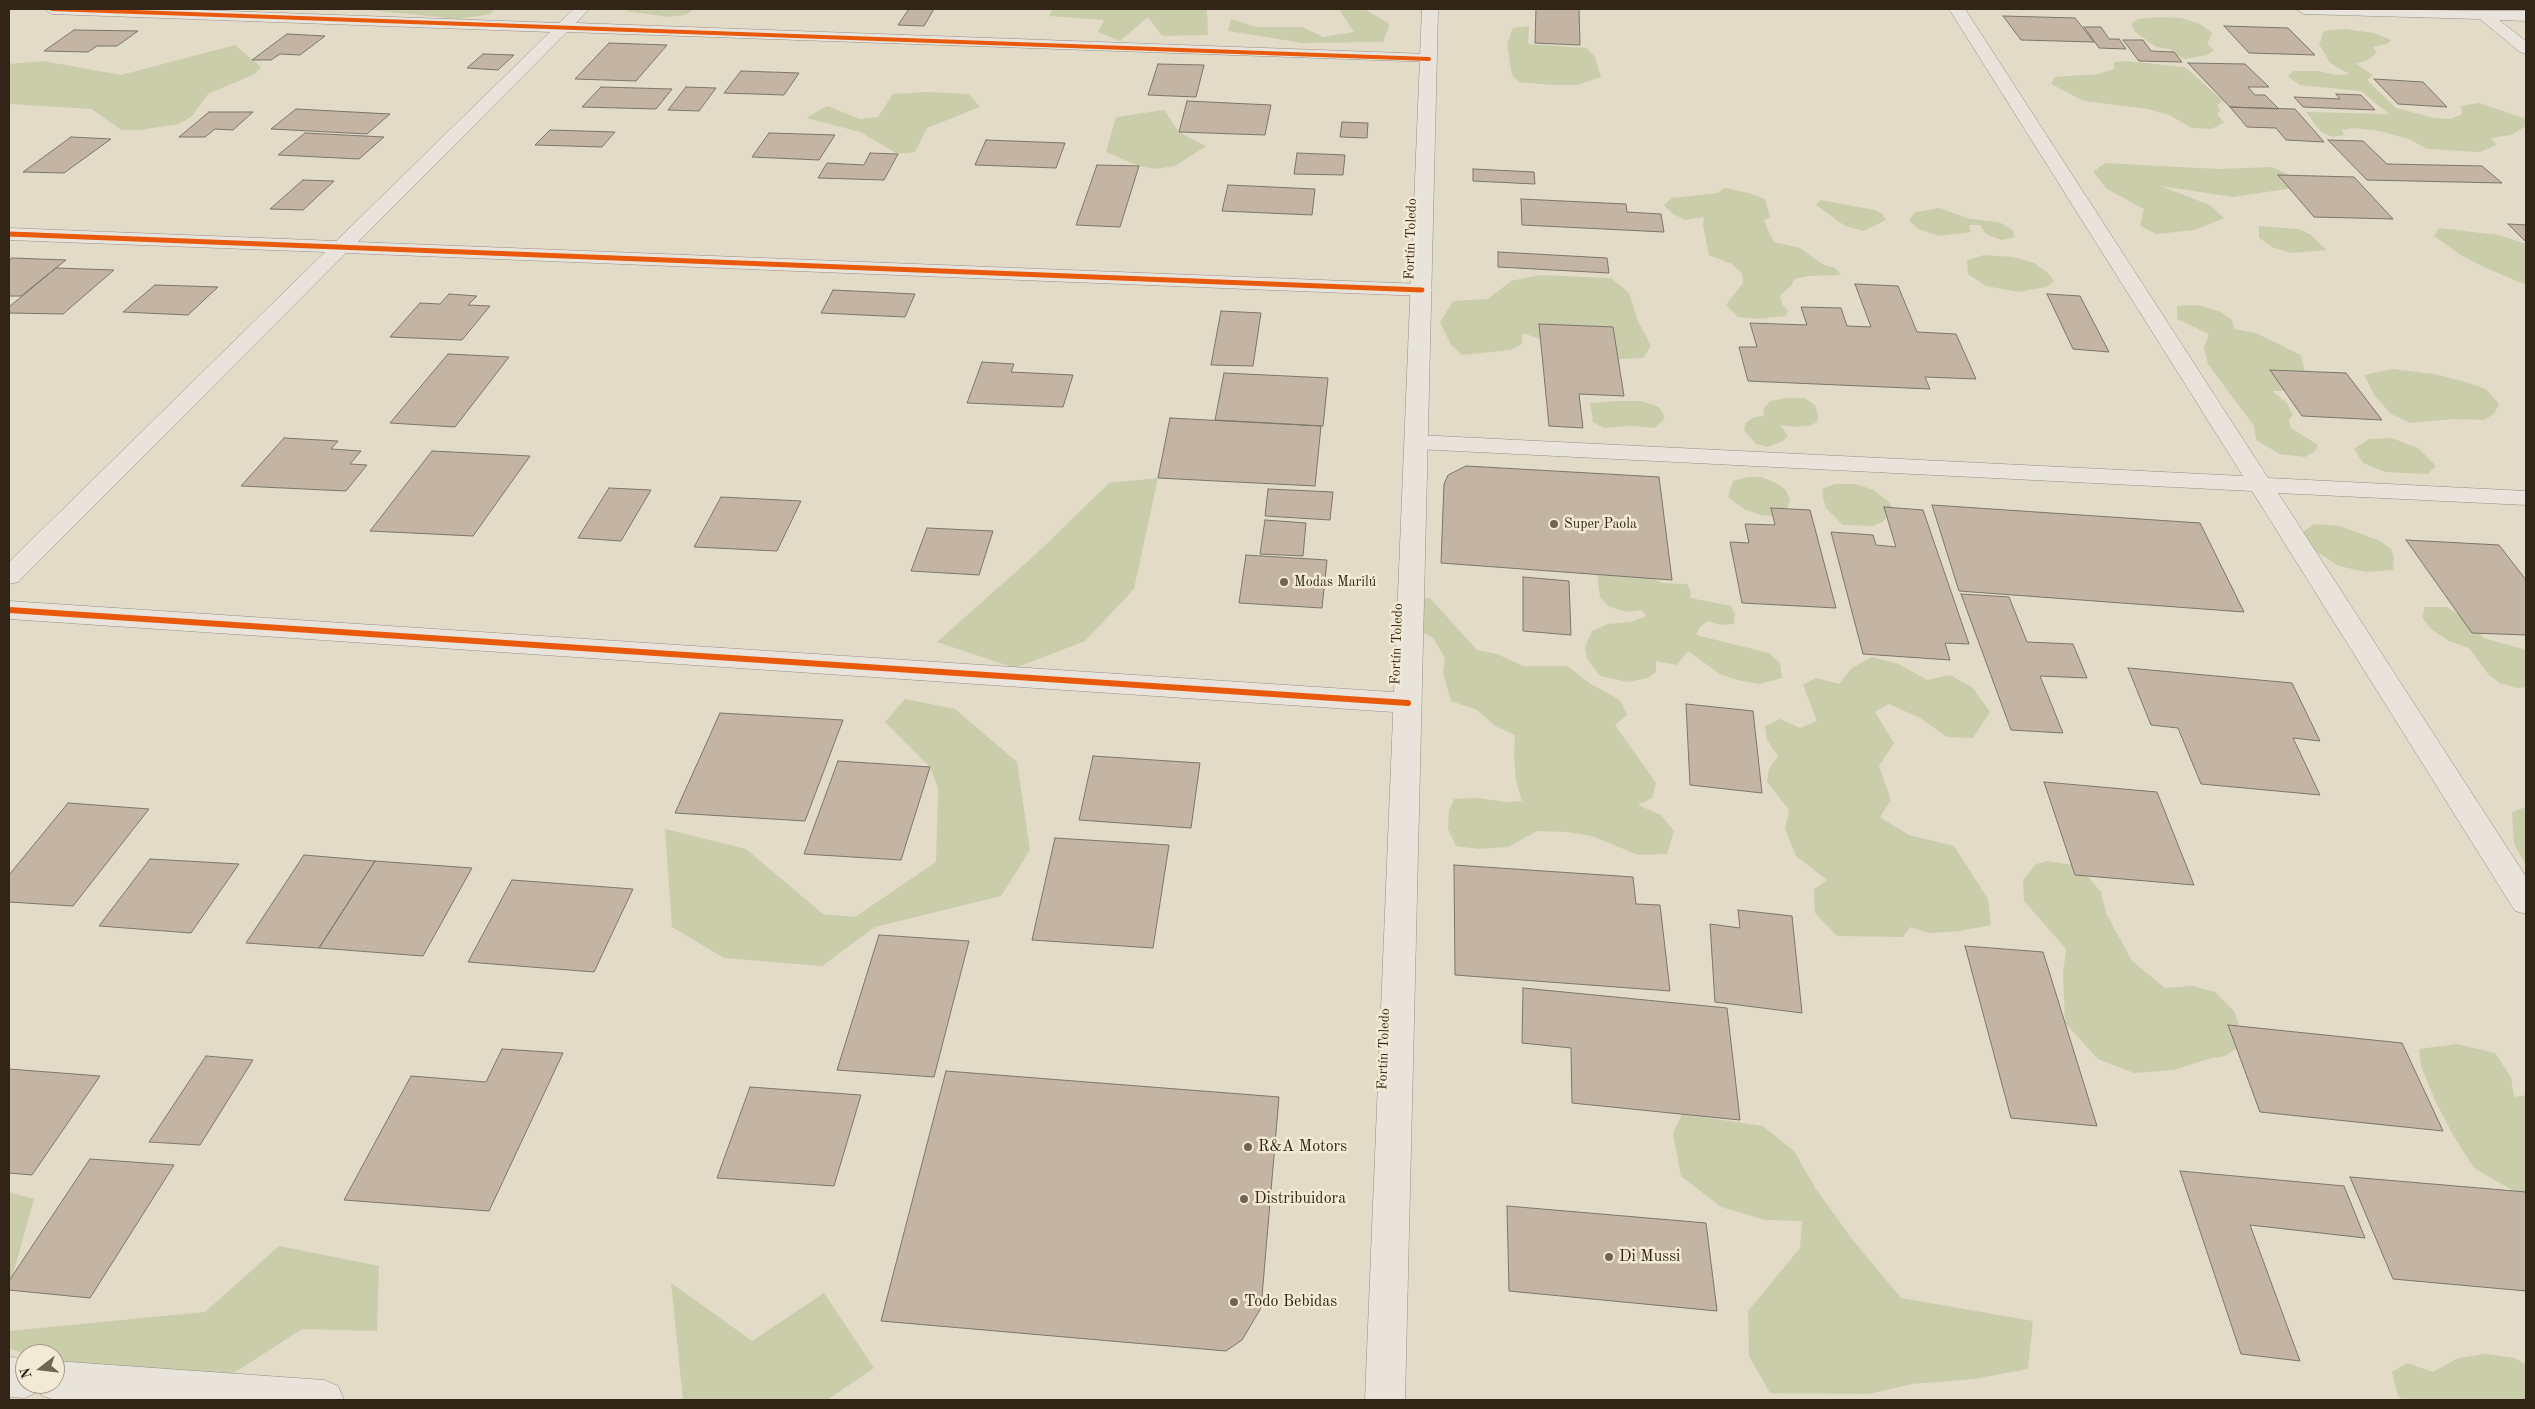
<!DOCTYPE html>
<meta charset="utf-8">
<style>
body{margin:0}
#map{position:relative;width:2535px;height:1409px;overflow:hidden;background:#e2dbc8;font-family:"Old Standard TT",serif}
canvas{display:block}
.frame{position:absolute;inset:0;border:10px solid #322416;pointer-events:none}
.north{position:absolute;left:15px;top:1344px;width:50px;height:50px;box-sizing:border-box;background:#f3ead5;border:1px solid #a69b89;border-radius:50%;rotate:254deg;font-size:14px;font-weight:700;line-height:20px;text-align:center;color:#322416}
.north::after{content:'';display:block;margin:auto;width:18px;height:22px;background:#706454;clip-path:polygon(50% 0,100% 100%,50% 72%,0 100%)}
</style>
<div id="map">
<canvas width="2535" height="1409"></canvas>
<div class="frame"></div>
<div class="north">N</div>
</div>
<script>
const g = document.querySelector('canvas').getContext('2d');
g.lineJoin = 'round';
function paint(path, color) { g.fillStyle = color; g.fill(path, 'evenodd'); }
const toPath = rows => new Path2D(rows.map(r => 'M' + r).join(''));
function stroke(path, color, width, dash) { g.strokeStyle = color; g.lineWidth = width; g.lineCap = dash ? 'butt' : 'round'; g.setLineDash(dash || []); g.stroke(path); }
function write(font, color, halo, rows, align = 'center') {
  g.font = font + ' "Old Standard TT",serif'; g.lineWidth = 5; g.setLineDash([]); g.textBaseline = 'middle'; g.strokeStyle = halo; g.fillStyle = color; for (const [text, x, y, turn = 0] of rows) {
    g.save(); g.translate(x, y); g.rotate((+turn || 0) * Math.PI / 180); g.textAlign = isNaN(turn) ? turn : align; if (halo) g.strokeText(text, 0, 0); g.fillText(text, 0, 0); g.restore();
  }
}
const green = toPath([
 [359,9,495,9,491,14,458,19],
 [626,9,694,9,685,15,669,17,626,11],
 [1053,9,1207,10,1208,35,1162,36,1148,17,1120,41,1098,32,1104,20,1049,16],
 [1336,9,1364,9,1390,24,1383,42,1303,43,1228,31,1231,19,1256,27,1302,27,1323,37,1354,32,1339,9],
 [2159,17,2181,18,2200,24,2212,33,2207,44,2214,50,2207,55,2185,59,2176,55,2170,49,2156,47,2135,32,2131,24,2138,19],
 [1529,26,1528,44,1587,48,1595,57,1601,77,1577,85,1552,85,1519,82,1512,75,1507,44,1513,28],
 [2345,29,2374,33,2391,40,2387,44,2373,47,2377,53,2368,60,2356,64,2373,75,2367,80,2396,108,2434,118,2451,119,2462,114,2461,106,2479,103,2526,119,2526,126,2511,135,2491,138,2496,145,2480,152,2427,149,2409,139,2379,131,2354,128,2342,130,2344,135,2333,137,2321,132,2306,112,2389,114,2361,91,2300,85,2288,77,2293,71,2319,71,2335,75,2349,74,2330,63,2319,44,2324,31],
 [235,45,261,67,255,74,208,94,192,116,179,124,140,130,122,130,91,109,9,104,9,64,43,61,121,75],
 [2125,61,2185,67,2223,101,2217,105,2220,110,2217,114,2224,122,2212,129,2192,128,2169,115,2148,109,2084,101,2051,84,2055,77,2099,74,2114,69,2114,62],
 [927,92,969,94,980,107,927,128,915,152,898,154,860,132,806,118,827,106,860,119,878,117,893,94],
 [1164,110,1179,132,1206,146,1175,166,1155,169,1139,166,1106,152,1116,117],
 [2105,163,2218,169,2272,167,2302,181,2300,187,2233,197,2160,186,2210,205,2224,218,2195,230,2156,234,2140,226,2144,209,2107,189,2093,172],
 [1724,188,1749,193,1765,199,1770,217,1764,221,1774,242,1800,248,1822,264,1835,268,1841,275,1808,276,1795,279,1791,286,1780,295,1782,304,1788,311,1786,316,1758,319,1738,317,1726,305,1743,283,1742,273,1732,264,1709,255,1703,225,1704,217,1685,220,1673,214,1664,205,1672,198,1718,193],
 [1820,200,1875,210,1882,214,1886,220,1863,231,1845,226,1816,205],
 [1939,208,1970,219,1999,222,2012,230,2015,237,2001,240,1986,234,1980,225,1969,225,1971,232,1939,236,1918,229,1909,220,1915,212],
 [2259,226,2299,229,2311,235,2327,250,2292,253,2274,248,2259,238],
 [2439,228,2499,235,2526,244,2526,285,2482,266,2459,254,2434,236],
 [1984,255,2013,257,2034,263,2047,272,2054,281,2046,287,2019,292,1986,286,1968,274,1967,260],
 [1540,275,1611,278,1629,293,1638,321,1651,346,1643,358,1599,360,1523,333,1522,344,1511,350,1462,355,1451,345,1440,322,1453,301,1488,299,1511,281],
 [2198,305,2219,311,2232,320,2234,329,2256,333,2301,355,2306,377,2305,391,2272,391,2286,402,2293,415,2289,420,2291,428,2318,445,2315,451,2305,457,2280,454,2256,440,2254,426,2208,364,2204,348,2209,334,2177,319,2177,306],
 [2392,369,2434,374,2462,381,2486,389,2499,404,2494,414,2484,420,2454,419,2410,423,2391,414,2375,396,2364,375],
 [1787,398,1804,398,1815,405,1818,415,1817,422,1809,426,1794,427,1780,425,1788,436,1783,441,1768,447,1756,444,1744,430,1746,423,1754,417,1764,416,1763,409,1770,401],
 [1617,401,1640,401,1659,407,1665,418,1655,428,1632,426,1604,428,1593,422,1590,403],
 [2392,438,2418,448,2436,466,2428,474,2385,472,2363,463,2354,449,2369,439],
 [1748,477,1761,477,1776,483,1786,490,1790,500,1786,512,1773,516,1761,515,1744,509,1728,497,1733,481],
 [1158,478,1134,589,1085,641,1015,668,937,642,1037,553,1109,483],
 [1835,484,1855,484,1874,490,1890,503,1893,511,1882,522,1873,526,1843,525,1826,508,1823,497,1822,489],
 [2314,524,2340,526,2380,541,2391,549,2394,557,2393,570,2366,572,2339,566,2309,547,2303,532],
 [1596,566,1642,572,1662,583,1687,584,1691,592,1690,598,1731,606,1735,614,1734,624,1721,625,1708,621,1700,627,1696,635,1769,653,1780,663,1782,678,1760,684,1737,680,1720,674,1688,651,1677,665,1656,661,1656,672,1648,678,1628,682,1600,676,1587,659,1585,647,1592,631,1608,624,1631,622,1646,616,1642,610,1627,612,1608,606,1600,597],
 [1410,598,1430,598,1477,650,1497,654,1523,666,1567,666,1591,684,1620,700,1627,715,1615,725,1656,783,1652,798,1638,805,1661,815,1674,831,1667,854,1638,855,1592,836,1567,832,1537,831,1508,847,1478,849,1456,846,1448,829,1449,810,1454,799,1477,798,1508,802,1522,801,1516,781,1514,756,1515,735,1495,726,1477,710,1451,701,1443,673,1445,658,1433,638,1405,623],
 [2425,607,2447,607,2471,622,2484,638,2526,650,2526,687,2517,688,2500,683,2488,674,2469,648,2449,641,2431,629,2422,617],
 [1872,657,1899,664,1927,680,1950,675,1973,688,1990,712,1973,738,1947,737,1920,718,1889,704,1875,712,1894,743,1879,766,1891,800,1880,817,1909,835,1954,846,1988,899,1991,925,1960,931,1929,933,1910,927,1903,937,1837,936,1815,913,1814,889,1827,880,1796,856,1785,829,1789,810,1767,782,1769,769,1778,756,1767,740,1765,726,1780,719,1800,728,1817,721,1803,685,1816,678,1839,684,1852,668],
 [905,699,955,709,1017,762,1030,850,1001,896,875,927,822,966,724,958,672,927,665,829,746,849,823,914,855,917,936,862,938,788,930,767,885,722],
 [2526,807,2526,865,2514,844,2512,812],
 [2048,861,2079,866,2101,892,2106,913,2132,961,2165,988,2193,986,2215,992,2234,1011,2245,1043,2225,1056,2208,1059,2174,1070,2134,1073,2098,1059,2065,1023,2063,974,2066,949,2024,901,2023,880,2036,864],
 [2457,1044,2495,1053,2511,1077,2514,1097,2526,1095,2526,1198,2474,1168,2453,1135,2435,1100,2421,1066,2419,1049],
 [1682,1114,1763,1126,1794,1151,1816,1189,1852,1239,1901,1298,2033,1321,2028,1369,1974,1379,1912,1384,1869,1394,1770,1393,1749,1356,1748,1311,1800,1248,1802,1221,1765,1220,1721,1207,1681,1176,1673,1134],
 [9,1192,34,1199,9,1289],
 [279,1246,379,1266,377,1331,302,1329,192,1400,151,1400,55,1365,55,1354,25,1354,9,1348,9,1331,205,1312],
 [671,1283,752,1341,824,1293,874,1368,827,1400,683,1400],
 [2486,1354,2515,1358,2526,1365,2526,1400,2402,1400,2398,1396,2392,1372,2407,1363,2433,1372,2458,1358]
]);
const building = toPath([
 [909,9,934,9,924,26,898,25,909,9],
 [1536,9,1579,9,1580,45,1535,43,1536,9],
 [2003,16,2075,18,2094,42,2021,40,2003,16],
 [2224,26,2288,28,2315,55,2249,53,2224,26],
 [2084,27,2101,27,2109,39,2119,39,2126,49,2099,48,2084,27],
 [74,30,138,31,117,46,97,46,88,52,44,51,74,30],
 [287,34,325,36,300,55,280,54,271,60,252,60,287,34],
 [2123,40,2143,40,2151,51,2174,52,2182,62,2139,61,2123,40],
 [609,43,667,45,636,81,575,79,609,43],
 [483,54,514,55,498,70,467,68,483,54],
 [2188,63,2245,64,2269,87,2248,87,2255,95,2265,95,2279,109,2230,107,2188,63],
 [1158,64,1204,65,1196,97,1148,95,1158,64],
 [741,71,799,73,784,95,724,93,741,71],
 [2374,79,2423,82,2447,107,2398,104,2374,79],
 [601,87,672,89,656,109,582,107,601,87],
 [686,87,716,88,699,111,668,110,686,87],
 [2336,94,2361,95,2375,110,2303,107,2294,97,2340,99,2336,94],
 [1187,101,1271,105,1265,135,1179,132,1187,101],
 [2230,107,2295,109,2324,142,2286,140,2276,128,2247,127,2230,107],
 [296,109,390,114,367,134,271,129,296,109],
 [209,112,253,112,233,130,215,129,205,137,179,137,209,112],
 [1342,122,1368,123,1367,138,1340,137,1342,122],
 [550,130,615,132,602,147,535,145,550,130],
 [305,133,384,137,359,159,278,155,305,133],
 [769,133,835,135,819,160,752,157,769,133],
 [71,137,111,139,64,173,23,172,71,137],
 [986,140,1065,143,1056,168,975,165,986,140],
 [2328,140,2363,141,2387,164,2482,166,2502,183,2367,180,2328,140],
 [870,153,898,154,884,180,818,178,827,163,864,165,870,153],
 [1297,153,1345,155,1343,175,1294,174,1297,153],
 [1097,165,1139,166,1120,227,1076,225,1097,165],
 [1473,169,1534,172,1535,184,1473,181,1473,169],
 [2278,175,2354,177,2393,219,2314,217,2278,175],
 [303,180,334,181,303,210,270,209,303,180],
 [1228,185,1315,189,1312,215,1222,211,1228,185],
 [1521,199,1626,204,1627,212,1661,214,1664,232,1522,225,1521,199],
 [2508,224,2526,225,2526,242,2508,224],
 [1498,252,1607,258,1609,273,1498,267,1498,252],
 [12,258,66,260,21,296,9,296,9,261,12,258],
 [56,268,114,270,63,314,9,313,9,307,56,268],
 [1855,284,1898,286,1917,332,1956,334,1976,379,1925,377,1930,389,1748,381,1739,347,1757,347,1750,323,1807,325,1801,307,1841,308,1847,326,1871,327,1855,284],
 [155,285,218,287,188,315,123,312,155,285],
 [833,290,915,294,905,317,821,313,833,290],
 [449,294,477,296,468,305,490,306,462,340,390,337,420,303,440,304,449,294],
 [2047,294,2080,296,2109,352,2073,349,2047,294],
 [1221,311,1261,313,1253,366,1211,365,1221,311],
 [1539,324,1613,327,1624,396,1579,394,1583,428,1549,426,1539,324],
 [448,354,509,357,455,427,390,423,448,354],
 [982,362,1014,364,1011,372,1073,375,1063,407,967,403,982,362],
 [2270,370,2346,373,2382,420,2302,416,2270,370],
 [1224,373,1328,378,1323,426,1215,420,1224,373],
 [1170,418,1321,426,1315,486,1158,478,1170,418],
 [284,438,338,441,331,449,361,451,350,464,367,465,346,491,241,486,284,438],
 [432,451,530,456,473,536,370,531,432,451],
 [1466,466,1659,477,1672,580,1441,563,1444,484,1448,475,1466,466],
 [609,488,651,490,621,541,578,538,609,488],
 [1268,489,1333,492,1330,520,1265,516,1268,489],
 [721,497,801,501,777,551,694,547,721,497],
 [1932,505,2200,523,2244,612,1959,591,1932,505],
 [1884,507,1923,510,1969,644,1945,643,1950,660,1863,654,1831,532,1873,535,1876,545,1896,547,1884,507],
 [1771,508,1810,510,1836,608,1742,603,1730,542,1749,543,1745,524,1775,525,1771,508],
 [1265,520,1306,523,1303,556,1260,554,1265,520],
 [927,528,993,531,979,575,911,571,927,528],
 [2406,540,2499,545,2526,580,2526,635,2472,633,2406,540],
 [1246,555,1327,560,1322,608,1239,603,1246,555],
 [1523,577,1569,581,1571,635,1523,631,1523,577],
 [1961,594,2009,597,2027,642,2073,644,2087,678,2040,676,2063,733,2011,730,1961,594],
 [2128,668,2292,683,2320,741,2293,738,2320,795,2201,784,2178,728,2151,725,2128,668],
 [1686,704,1753,711,1762,793,1690,785,1686,704],
 [720,713,843,720,805,821,675,813,720,713],
 [1093,756,1200,763,1191,828,1079,820,1093,756],
 [838,761,930,767,901,860,804,854,838,761],
 [2044,782,2157,792,2194,885,2075,875,2044,782],
 [68,803,149,809,73,906,9,902,9,875,68,803],
 [1055,838,1169,845,1153,948,1032,940,1055,838],
 [304,855,375,861,319,948,246,943,304,855],
 [150,859,239,864,191,933,99,926,150,859],
 [375,861,472,868,423,956,319,948,375,861],
 [1454,865,1633,877,1636,904,1660,905,1670,991,1455,975,1454,865],
 [512,880,633,889,594,972,468,962,512,880],
 [1738,910,1792,916,1802,1013,1715,1002,1710,924,1740,928,1738,910],
 [879,935,969,941,934,1077,837,1070,879,935],
 [1965,946,2043,952,2097,1126,2011,1118,1965,946],
 [1523,988,1727,1008,1740,1120,1572,1103,1571,1048,1522,1043,1523,988],
 [2228,1025,2402,1043,2443,1131,2260,1112,2228,1025],
 [502,1049,563,1053,489,1211,344,1200,411,1076,486,1082,502,1049],
 [206,1056,253,1060,200,1145,149,1142,206,1056],
 [9,1069,100,1076,32,1175,9,1173,9,1069],
 [946,1071,1279,1097,1261,1308,1242,1340,1226,1351,881,1321,946,1071],
 [750,1087,861,1095,834,1186,717,1178,750,1087],
 [90,1159,174,1165,90,1298,9,1290,9,1281,90,1159],
 [2180,1171,2344,1186,2365,1238,2250,1225,2300,1361,2241,1354,2180,1171],
 [2350,1177,2526,1192,2526,1291,2393,1279,2350,1177],
 [1507,1206,1706,1223,1717,1311,1509,1291,1507,1206]
]);
const minor = toPath([
 [44,9,171,9,559,23,574,9,589,9,576,23,1429,54,1435,56,1437,59,1435,62,567,32,358,242,1422,284,1429,286,1432,290,1429,294,1422,296,346,253,18,582,9,584,9,562,325,252,9,240,9,228,336,241,550,32,52,14,44,9],
 [1949,9,1965,9,2268,478,2526,491,2526,505,2278,493,2526,877,2526,914,2515,911,2252,491,1417,449,1409,447,1406,442,1409,437,1417,435,2243,476,1949,9],
 [2296,9,2526,11,2526,21,2499,20,2526,41,2526,54,2520,52,2480,19,2304,14,2296,9],
 [9,601,1408,693,1418,696,1422,703,1418,710,1408,713,9,619,9,601],
 [9,1357,25,1358,25,1384,55,1384,55,1361,324,1380,338,1386,344,1400,54,1400,41,1395,39,1391,25,1398,9,1397,9,1357]
]);
const tertiary = toPath([
 [1422,9,1438,9,1405,1400,1365,1400,1422,9]
]);
const cyclewayFar2 = toPath([
 [52,9,1429,59],
 [9,234,40,235]
]);
const cyclewayFar1 = toPath([
 [9,234,1422,290]
]);
const cycleway = toPath([
 [9,610,1408,703]
]);
const markers = [
 [1554,524,5,"#706454"],
 [1284,582,5,"#706454"],
 [1248,1147,5,"#706454"],
 [1244,1199,5,"#706454"],
 [1609,1257,5,"#706454"],
 [1234,1302,5,"#706454"]
];
const streetNames = [
 ["Fortín Toledo",1411,239,-88],
 ["Fortín Toledo",1397,644,-88],
 ["Fortín Toledo",1384,1049,-88]
];
const poiNames = [
 ["Super Paola",1564,524],
 ["Modas Marilú",1294,582]
];
const nearPoinames = [
 ["R&A Motors",1258,1147],
 ["Distribuidora",1254,1199],
 ["Di Mussi",1619,1257],
 ["Todo Bebidas",1244,1302]
];
paint(green, '#cacdaa');
paint(building, '#c4b4a3');
stroke(building, '#7c766b', 1);
stroke(minor, '#958f83', 1);
stroke(tertiary, '#958f83', 1);
paint(minor, '#e8e4dc');
paint(tertiary, '#e8e4dc');
stroke(cyclewayFar2, '#e8590c', 4);
stroke(cyclewayFar1, '#e8590c', 5);
stroke(cycleway, '#e8590c', 6);
for (const [x, y, r, color] of markers) { const dot = new Path2D(); dot.arc(x, y, r, 0, 2 * Math.PI); g.fillStyle = color; g.fill(dot); stroke(dot, '#f3ead5', 2); }
write('14px', '#322416', '#f3ead5', streetNames);
write('14px', '#322416', '#f3ead5', poiNames, 'left');
write('16px', '#322416', '#f3ead5', nearPoinames, 'left');
</script>
